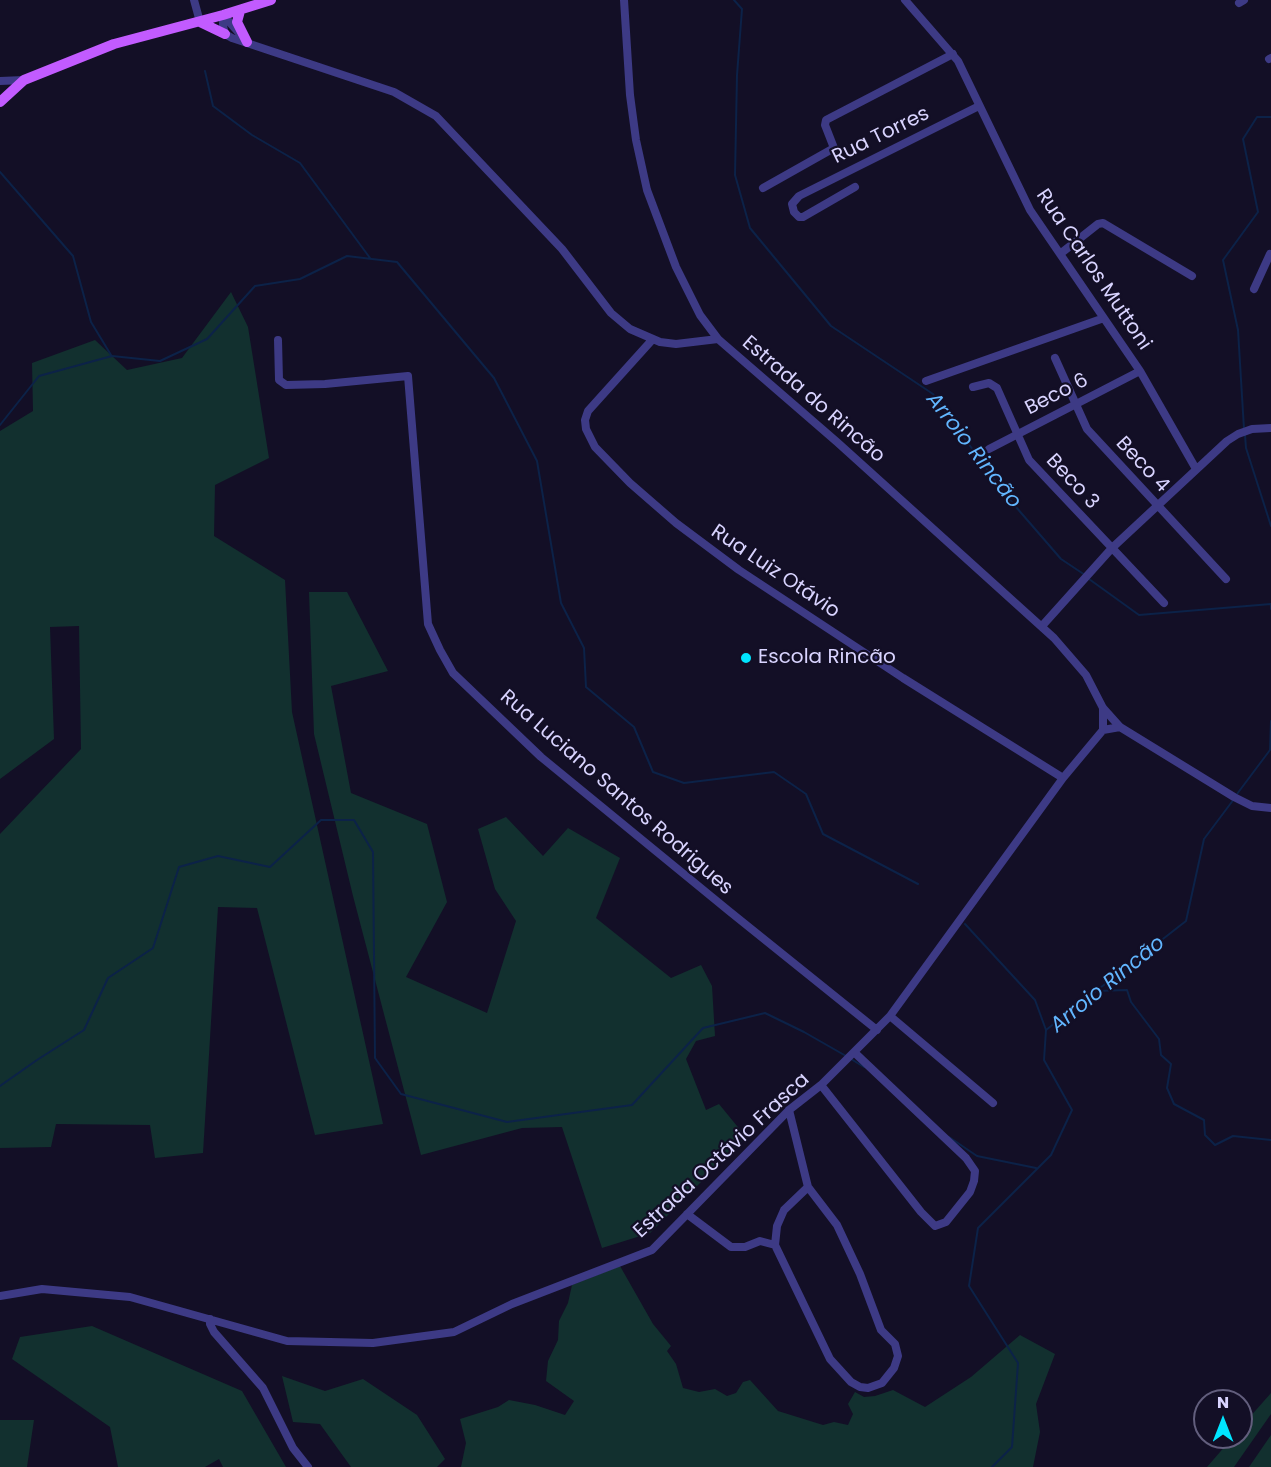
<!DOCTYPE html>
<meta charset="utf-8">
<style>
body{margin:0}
#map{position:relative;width:1271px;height:1467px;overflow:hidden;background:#130f26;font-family:Poppins,sans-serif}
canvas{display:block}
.north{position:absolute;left:1193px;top:1389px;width:60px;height:60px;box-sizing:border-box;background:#130f26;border:2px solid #625e7d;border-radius:50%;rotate:0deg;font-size:16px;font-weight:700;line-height:24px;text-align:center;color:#d9d4ff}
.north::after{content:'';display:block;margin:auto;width:21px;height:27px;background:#00e5ff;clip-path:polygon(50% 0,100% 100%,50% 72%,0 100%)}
</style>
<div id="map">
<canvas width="1271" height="1467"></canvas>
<div class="north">N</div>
</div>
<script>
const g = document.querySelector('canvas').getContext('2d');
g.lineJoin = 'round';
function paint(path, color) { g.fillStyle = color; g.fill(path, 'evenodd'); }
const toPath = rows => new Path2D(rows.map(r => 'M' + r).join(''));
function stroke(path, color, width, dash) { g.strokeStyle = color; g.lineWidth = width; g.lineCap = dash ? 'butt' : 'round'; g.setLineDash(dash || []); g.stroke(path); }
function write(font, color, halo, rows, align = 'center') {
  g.font = font + ' Poppins,sans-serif'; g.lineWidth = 4.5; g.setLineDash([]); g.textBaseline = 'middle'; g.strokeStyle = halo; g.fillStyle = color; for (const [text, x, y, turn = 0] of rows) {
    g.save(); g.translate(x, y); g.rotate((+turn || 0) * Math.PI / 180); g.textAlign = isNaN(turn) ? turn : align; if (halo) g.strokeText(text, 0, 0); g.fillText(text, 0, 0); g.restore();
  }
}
const green = toPath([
 [231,292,248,327,269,458,215,485,214,536,285,580,292,712,383,1124,315,1135,257,908,218,907,203,1153,155,1158,150,1125,56,1124,51,1147,0,1148,0,834,81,749,79,626,50,627,54,739,0,779,0,431,33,411,32,363,95,340,127,370,182,358],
 [309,592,347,592,388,671,331,686,351,793,427,824,447,902,406,977,487,1013,516,921,495,889,478,829,506,817,543,856,568,828,620,858,596,918,671,978,701,965,712,986,715,1036,696,1041,686,1059,706,1110,719,1104,746,1137,650,1233,602,1248,562,1127,522,1128,421,1155,353,896,314,734],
 [620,1266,653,1324,671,1346,667,1351,676,1364,683,1388,699,1392,715,1389,727,1396,736,1393,743,1382,750,1380,778,1411,823,1425,834,1422,848,1425,853,1414,848,1404,855,1392,864,1397,875,1396,893,1390,925,1407,971,1377,1020,1335,1055,1354,1036,1404,1040,1432,1033,1467,461,1467,466,1443,460,1419,498,1407,509,1400,535,1405,565,1415,574,1401,546,1381,548,1361,558,1340,559,1321,568,1303,572,1285],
 [92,1326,242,1391,286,1467,223,1467,219,1459,205,1467,118,1467,110,1427,12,1359,20,1337],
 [282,1376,325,1391,363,1379,417,1415,445,1459,437,1467,351,1467,320,1424,293,1422],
 [1271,1393,1271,1414,1234,1467,1207,1467,1233,1437,1241,1437,1241,1427],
 [0,1420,34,1420,27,1467,0,1467],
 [1271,1435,1271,1467,1249,1467]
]);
const stream = toPath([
 [734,0,742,9,737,75,735,175,750,228,831,326,933,394,1003,492,1061,559,1085,575],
 [205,71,213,106,252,135,300,163,370,258],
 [0,172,73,256,91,322,111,355],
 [0,425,39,376,112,356,160,361,207,339,255,286,300,279,347,256,397,262,494,378,537,461,561,603,584,648,586,687,634,727,653,772,684,783,774,772,806,794,823,834,918,884],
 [1244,429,1238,330,1223,260,1258,212,1243,139,1257,117,1271,117],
 [1245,435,1246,448,1271,526],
 [1089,579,1139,615,1271,604,1271,609],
 [1237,794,1270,750,1271,721],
 [965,924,1035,1000,1046,1030],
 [1097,991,1127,990,1131,1002,1159,1039,1161,1055,1171,1064,1167,1088,1174,1104,1204,1120,1205,1135,1215,1145,1233,1136,1271,1140],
 [851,1059,864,1067],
 [0,1086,37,1060,84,1030,108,978,153,948,179,867,218,856,270,867,321,820,354,820,373,852,375,1058,401,1094,507,1122,632,1105,703,1028,765,1013,804,1032,846,1056],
 [949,1137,977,1156,1036,1168],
 [992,1467,1012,1447,1018,1363,969,1286,978,1228,1051,1155,1072,1110,1044,1060,1046,1030,1186,921,1204,839,1234,799]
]);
const minor = toPath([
 [194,0,200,22],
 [624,0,630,95,636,140,647,190,676,267,700,315,718,339,837,442,1054,638,1086,675,1103,708,1120,727,1234,797,1252,806,1271,808],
 [905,0,958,61,1030,210,1140,371,1196,469],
 [1239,3,1244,0],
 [223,15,223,26,225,34,232,38,394,92,436,116,562,249,611,313,630,329,660,342,676,344,718,339],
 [223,15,241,35],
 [1269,59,1271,58],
 [0,81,24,80],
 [855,187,803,217,799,217,794,212,792,204,799,196,979,106],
 [763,188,834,148,825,125,826,120,953,54],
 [1060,254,1098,224,1103,223,1192,276],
 [1254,289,1270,254],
 [278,340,279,380,286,385,325,384,408,376,428,624,440,650,453,673,541,757,729,911,877,1030],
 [652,340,588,411,585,420,586,429,595,447,630,483,676,523,739,570,903,678,1063,778],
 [1055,358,1087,429,1226,579],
 [926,381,1104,318],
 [973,387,989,383,997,388,1029,460,1164,603],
 [989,449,1140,371],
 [1042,626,1112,548,1227,441,1238,434,1252,429,1271,428],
 [1103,708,1103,730],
 [890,1016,993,1103],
 [821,1085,921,1212,935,1226,946,1222,970,1192,974,1181,975,1171,966,1158,855,1053],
 [687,1214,731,1247,745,1247,760,1241,775,1245,830,1359,851,1382,860,1387,868,1388,882,1383,894,1368,898,1356,895,1344,881,1330,860,1274,837,1225,808,1187,789,1110],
 [775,1245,777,1226,784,1210,808,1187],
 [0,1296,42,1289,130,1297,287,1341,373,1343,454,1332,512,1304,652,1250,789,1110,821,1085,890,1016,1063,778,1103,730,1120,727],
 [210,1319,210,1324,214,1332,263,1388,293,1448,308,1467]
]);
const major = toPath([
 [240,11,237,22,247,42],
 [200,22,225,34],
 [0,102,24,80,114,44,223,15,271,0]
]);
const markers = [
 [746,658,6,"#00e5ff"]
];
const streetNames = [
 ["Rua Torres",881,136,-26],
 ["Rua Carlos Muttoni",1093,270,56],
 ["Beco 6",1057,395,-27],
 ["Estrada do Rincão",813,400,41],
 ["Beco 4",1142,465,47],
 ["Beco 3",1072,482,47],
 ["Rua Luiz Otávio",775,572,34],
 ["Rua Luciano Santos Rodrigues",616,793,41],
 ["Estrada Octávio Frasca",722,1156,-43]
];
const poiNames = [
 ["Escola Rincão",758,658]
];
const waterNames = [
 ["Arroio Rincão",973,451,52],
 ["Arroio Rincão",1108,985,-39]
];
paint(green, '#12302f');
stroke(stream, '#0c2248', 2);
stroke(minor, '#3d3a85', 8);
stroke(major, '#c25bff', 10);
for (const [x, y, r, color] of markers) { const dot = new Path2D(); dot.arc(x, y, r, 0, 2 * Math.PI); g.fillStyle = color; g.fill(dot); stroke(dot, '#130f26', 2); }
write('20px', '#d9d4ff', '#130f26', streetNames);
write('20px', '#d9d4ff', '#130f26', poiNames, 'left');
write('italic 21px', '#62b6ff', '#130f26', waterNames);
</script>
